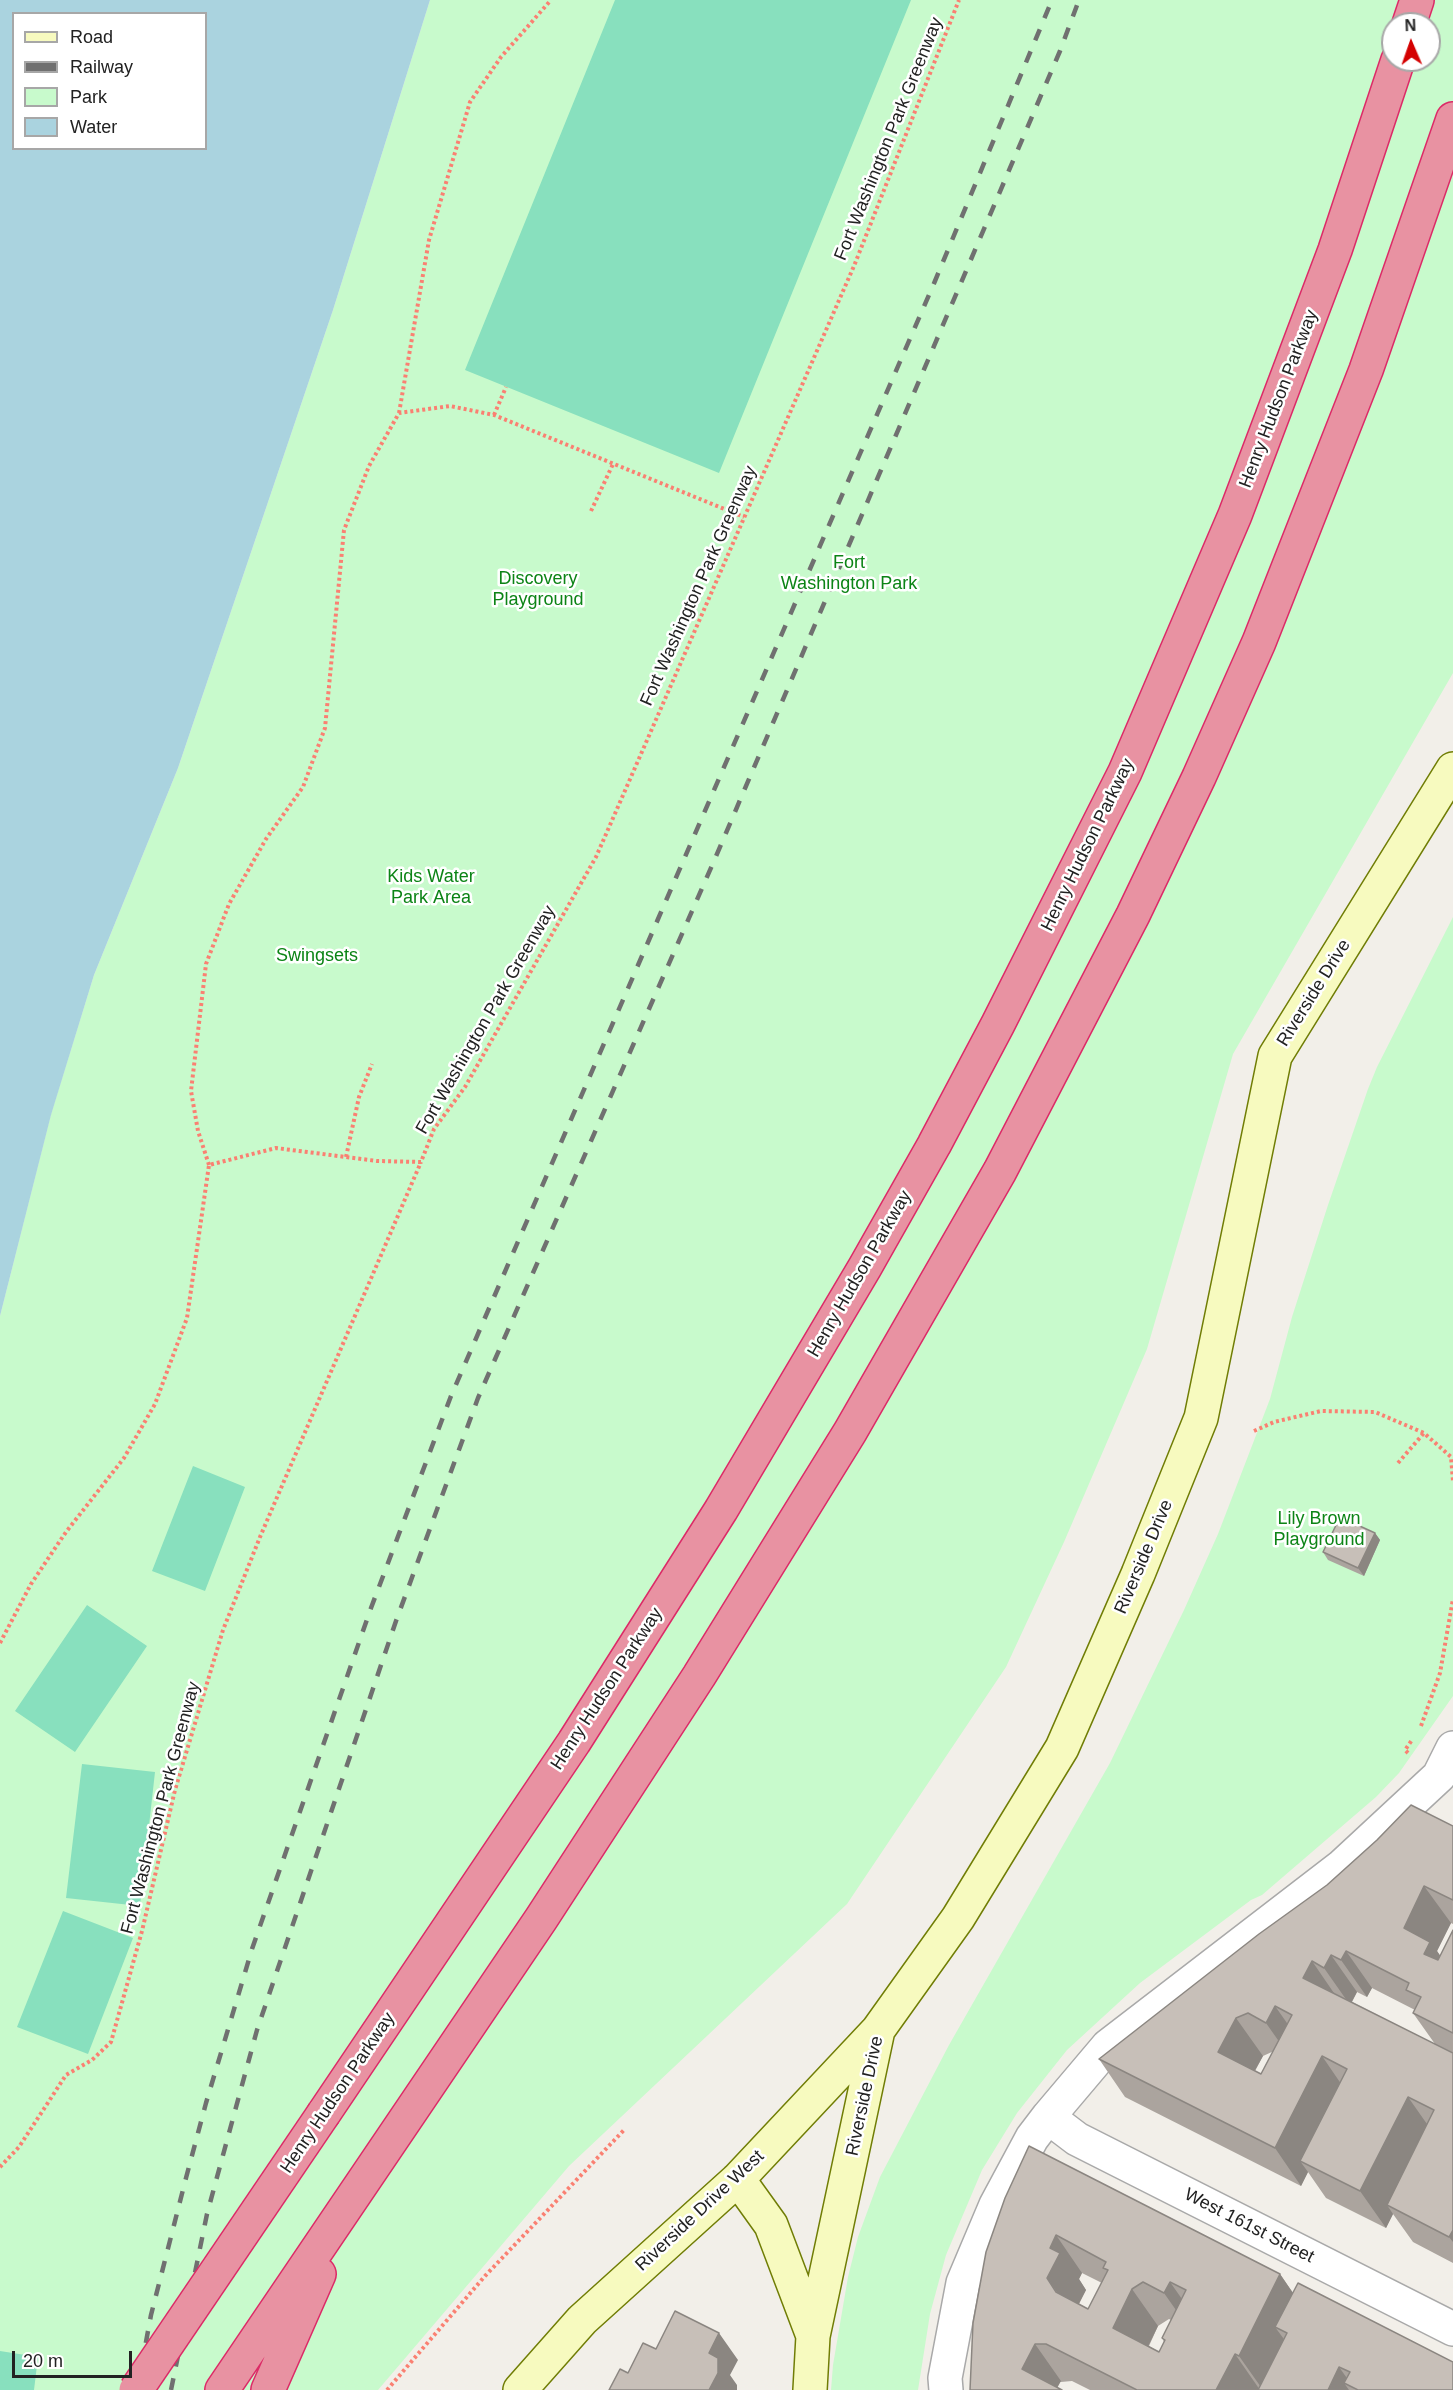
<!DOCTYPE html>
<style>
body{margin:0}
#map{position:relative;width:1453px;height:2390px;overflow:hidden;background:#f2efe9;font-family:Helvetica,sans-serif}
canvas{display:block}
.legend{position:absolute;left:12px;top:12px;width:195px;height:138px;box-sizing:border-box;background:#fff;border:2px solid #a7a7a7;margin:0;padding:8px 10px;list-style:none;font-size:18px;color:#222}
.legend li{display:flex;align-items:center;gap:12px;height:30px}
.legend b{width:30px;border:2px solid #a7a7a7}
.north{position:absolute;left:1381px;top:12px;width:60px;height:60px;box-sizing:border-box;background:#fff;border:2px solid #a7a7a7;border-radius:50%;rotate:358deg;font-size:16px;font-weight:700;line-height:24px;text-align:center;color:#222}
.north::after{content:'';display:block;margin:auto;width:21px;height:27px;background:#d40000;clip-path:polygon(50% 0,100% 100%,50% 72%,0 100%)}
.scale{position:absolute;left:12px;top:2351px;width:120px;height:27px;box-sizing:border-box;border:3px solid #222;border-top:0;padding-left:8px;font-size:18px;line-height:21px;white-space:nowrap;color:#222;-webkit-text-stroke:4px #fff;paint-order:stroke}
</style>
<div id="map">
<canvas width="1453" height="2390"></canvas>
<ul class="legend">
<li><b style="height:8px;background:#f7fabf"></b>Road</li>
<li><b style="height:8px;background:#707070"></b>Railway</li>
<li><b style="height:16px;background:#c8facc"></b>Park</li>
<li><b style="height:16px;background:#aad3df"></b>Water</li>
</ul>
<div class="north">N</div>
<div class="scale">20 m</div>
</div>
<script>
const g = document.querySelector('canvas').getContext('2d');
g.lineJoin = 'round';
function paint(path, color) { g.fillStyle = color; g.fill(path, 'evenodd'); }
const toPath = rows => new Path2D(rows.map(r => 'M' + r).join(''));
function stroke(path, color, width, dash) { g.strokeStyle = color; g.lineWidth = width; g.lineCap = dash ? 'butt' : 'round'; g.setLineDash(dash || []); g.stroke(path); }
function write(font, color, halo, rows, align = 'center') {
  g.font = font + ' Helvetica,sans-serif'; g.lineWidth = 5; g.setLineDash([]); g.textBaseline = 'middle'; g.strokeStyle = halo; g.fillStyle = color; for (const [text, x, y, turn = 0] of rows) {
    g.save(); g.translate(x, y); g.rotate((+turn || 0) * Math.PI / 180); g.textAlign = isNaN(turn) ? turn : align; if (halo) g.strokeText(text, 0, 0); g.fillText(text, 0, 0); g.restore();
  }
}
const park = toPath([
 [430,0,1453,0,1453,673,1233,1054,1147,1349,1064,1542,1006,1667,847,1904,569,2166,378,2390,0,2390,0,1316,51,1114,94,975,178,768,333,310],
 [1393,24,1429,24,1429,60,1393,60],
 [1453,917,1453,1696,1399,1773,1376,1797,1262,1895,1251,1900,1140,1983,1067,2050,1017,2113,982,2170,946,2255,930,2314,918,2390,831,2390,833,2365,848,2277,858,2237,880,2177,949,2045,1110,1763,1184,1610,1218,1534,1270,1399,1292,1317,1328,1205,1368,1089,1377,1067]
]);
const pitch = toPath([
 [615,0,911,0,719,473,465,370],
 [193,1466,245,1487,205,1591,152,1571],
 [87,1605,147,1646,75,1752,15,1711],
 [82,1764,155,1772,140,1906,66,1898],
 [63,1911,133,1938,88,2054,17,2027],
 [0,2351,38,2357,34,2390,0,2390]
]);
const water = toPath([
 [0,0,430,0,333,310,178,768,94,975,51,1115,0,1316],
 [14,14,206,14,206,148,14,148]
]);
const path = toPath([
 [399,413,429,240,470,102,501,57,551,0],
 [494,415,506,387],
 [591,511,613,464],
 [346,1157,359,1097,372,1064],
 [209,1165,198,1131,191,1091,206,964,229,904,266,839,303,787,325,728,344,530,369,466,399,413,450,406,494,415,744,517],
 [1254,1431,1274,1422,1321,1411,1375,1412,1424,1433,1451,1457,1453,1481],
 [1398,1463,1424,1433],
 [0,1643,31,1584,66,1532,124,1458,155,1404,187,1318,209,1165,276,1148,377,1161,421,1162,434,1129,465,1087,596,857,854,266,959,0],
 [1421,1726,1440,1673,1453,1599],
 [1408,1753,1405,1750,1412,1740],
 [0,2167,19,2147,66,2075,92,2060,111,2042,142,1931,175,1790,223,1630,260,1537,421,1162],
 [387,2390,485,2276,624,2130]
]);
const street = toPath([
 [1048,2117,1077,2139,1453,2329],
 [946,2390,945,2378,963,2283,996,2205,1032,2138,1048,2117,1108,2046,1342,1866,1439,1776,1453,1748]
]);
const secondary = toPath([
 [738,2179,771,2225,813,2336],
 [520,2390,582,2320,738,2179,878,2030],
 [810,2390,813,2336,878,2030,958,1918,1062,1748,1138,1574,1201,1418,1275,1056,1453,769]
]);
const highway = toPath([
 [1409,24,1417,0],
 [324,2113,574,1742,721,1510,865,1267,934,1145,998,1024,1125,772,1235,515,1335,250,1398,60],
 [222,2390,541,1919,699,1676,850,1432,1000,1171,1133,915,1199,777,1259,642,1366,370,1453,119],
 [268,2390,319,2274]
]);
const rail = toPath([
 [137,2390,151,2315,186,2178,206,2103,252,1949,371,1608,451,1396,935,281,1052,0],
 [171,2390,207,2214,257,2030,396,1621,478,1398,714,861,1060,51,1079,0]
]);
const highwayBridge = toPath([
 [136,2390,324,2113]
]);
const wall = toPath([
 [1375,1533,1380,1540,1364,1576,1328,1560,1323,1552],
 [1453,1826,1453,1924,1451,1923,1437,1951,1440,1956,1453,1930,1453,2263,1413,2242,1393,2214,1386,2228,1326,2198,1308,2172,1301,2186,1125,2097,1099,2059],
 [1372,1988,1415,2010,1413,2013,1435,2044,1352,2002,1357,1992,1367,1997],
 [1274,2051,1261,2074,1255,2071,1263,2056],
 [1005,2198,1280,2274,1293,2293,1453,2390,1090,2390,1072,2381,970,2390],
 [1082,2273,1102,2283,1088,2309,1079,2304,1086,2290,1079,2279],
 [1169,2319,1171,2320,1162,2338,1164,2342,1159,2352,1149,2346,1158,2326]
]);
const shadedWall = toPath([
 [1375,1533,1380,1540,1364,1576,1358,1568],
 [1424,1886,1451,1923,1437,1951,1453,1974,1450,1991,1404,1928],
 [1346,1951,1372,1988,1367,1997,1341,1960],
 [1331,1955,1357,1992,1350,2005,1324,1968],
 [1312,1961,1338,1999,1303,1978],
 [1275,2006,1301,2043,1292,2060,1266,2023],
 [1236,2018,1263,2056,1244,2090,1218,2052],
 [1322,2056,1348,2094,1300,2161,1308,2172,1301,2186,1275,2148],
 [1408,2097,1434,2134,1387,2205,1393,2214,1386,2228,1360,2191],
 [1453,2230,1453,2242,1449,2237],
 [1056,2235,1082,2273,1079,2279,1086,2290,1073,2315,1047,2278,1050,2248],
 [1280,2274,1306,2312,1287,2333,1275,2327,1289,2346,1263,2390,1239,2356],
 [1170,2282,1196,2319,1190,2330,1164,2293],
 [1132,2289,1158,2326,1139,2365,1113,2328],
 [719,2333,738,2360,730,2375,737,2385,737,2390,709,2390,709,2353],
 [1035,2344,1061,2381,1056,2390,1022,2369],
 [1235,2354,1260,2390,1216,2390],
 [1339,2367,1354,2388,1344,2383,1349,2390,1328,2390]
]);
const building = toPath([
 [1340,1517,1375,1533,1358,1568,1323,1552,1340,1517],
 [1411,1805,1453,1826,1453,1900,1424,1886,1404,1928,1430,1942,1424,1954,1438,1960,1453,1930,1453,2033,1413,2013,1421,1997,1406,1990,1409,1983,1346,1951,1341,1960,1331,1955,1324,1968,1312,1961,1303,1978,1453,2053,1453,2230,1449,2237,1387,2205,1434,2110,1408,2097,1360,2191,1300,2161,1347,2069,1322,2056,1275,2148,1099,2059,1259,1934,1327,1885,1377,1840,1411,1805],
 [1275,2006,1292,2015,1261,2074,1218,2052,1236,2018,1248,2013,1266,2023,1275,2006],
 [1029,2146,1280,2274,1239,2356,1235,2354,1216,2390,1137,2390,1046,2344,1035,2344,1022,2369,1062,2390,970,2390,973,2323,986,2252,1005,2198,1029,2146],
 [1056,2235,1106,2262,1103,2268,1108,2270,1088,2309,1056,2292,1047,2278,1060,2253,1050,2248,1056,2235],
 [1143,2282,1164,2293,1170,2282,1186,2290,1162,2338,1165,2340,1159,2352,1113,2328,1132,2289,1143,2282],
 [1298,2283,1453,2362,1453,2390,1358,2390,1344,2383,1350,2372,1339,2367,1328,2390,1258,2390,1287,2333,1275,2327,1298,2283],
 [675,2311,719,2333,709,2353,718,2358,718,2373,709,2390,609,2390,620,2369,628,2373,643,2343,656,2349,675,2311]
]);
const streetNames = [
 ["Fort Washington Park Greenway",889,139,-68],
 ["Henry Hudson Parkway",1279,399,-69],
 ["Fort Washington Park Greenway",699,586,-66],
 ["Henry Hudson Parkway",1088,845,-64],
 ["Riverside Drive",1314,993,-58],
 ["Fort Washington Park Greenway",486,1020,-60],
 ["Henry Hudson Parkway",860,1274,-60],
 ["Riverside Drive",1144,1557,-67],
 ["Henry Hudson Parkway",607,1689,-57],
 ["Fort Washington Park Greenway",161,1808,-75],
 ["Henry Hudson Parkway",338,2093,-56],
 ["Riverside Drive",865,2096,-78],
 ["Riverside Drive West",700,2211,-43],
 ["West 161st Street",1249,2226,27]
];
const parkNames = [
 ["Fort",849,563],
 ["Washington Park",849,584],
 ["Discovery",538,579],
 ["Playground",538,600],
 ["Kids Water",431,877],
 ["Park Area",431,898],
 ["Swingsets",317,956],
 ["Lily Brown",1319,1519],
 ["Playground",1319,1540]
];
paint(park, '#c8facc');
paint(pitch, '#88e0be');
paint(water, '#aad3df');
stroke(street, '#a9a9a9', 36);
stroke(secondary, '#707d05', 36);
stroke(highway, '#dc2a67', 36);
stroke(path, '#fa8072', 4, [3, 3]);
stroke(street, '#fff', 33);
stroke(secondary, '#f7fabf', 33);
stroke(highway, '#e892a2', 33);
stroke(rail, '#707070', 4.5, [12, 12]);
stroke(highwayBridge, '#dc2a67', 36, []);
stroke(highwayBridge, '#e892a2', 33);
paint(wall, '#aba49e');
paint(shadedWall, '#8b8681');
paint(building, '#c7bfb8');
stroke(building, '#8b8681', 1.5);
write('18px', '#222', '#fff', streetNames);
write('18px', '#0c8416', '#fff', parkNames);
</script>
